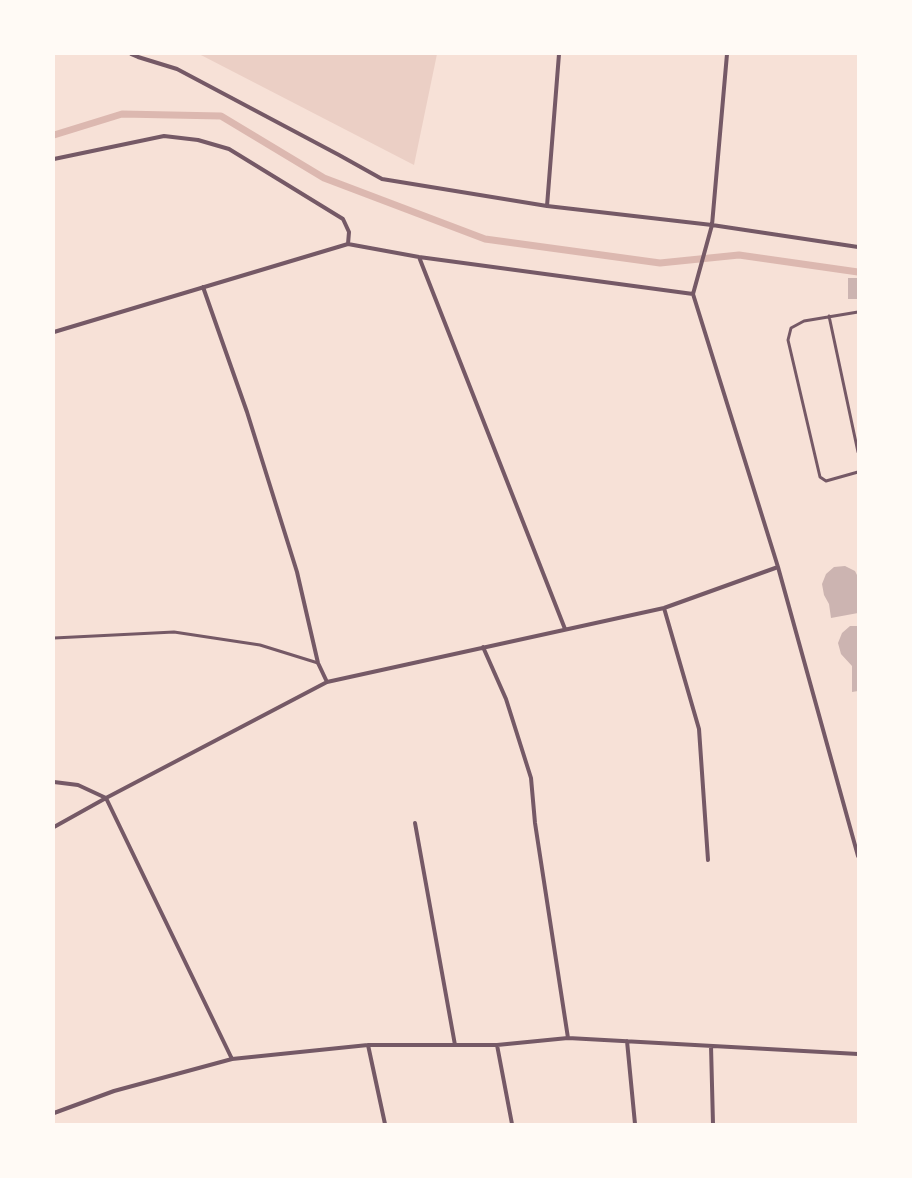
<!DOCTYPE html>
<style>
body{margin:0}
#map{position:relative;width:912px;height:1178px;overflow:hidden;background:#f7e1d7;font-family:"Times New Roman",serif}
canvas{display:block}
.frame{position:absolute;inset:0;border:55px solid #fffaf5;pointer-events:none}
</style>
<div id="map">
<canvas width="912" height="1178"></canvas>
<div class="frame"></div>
</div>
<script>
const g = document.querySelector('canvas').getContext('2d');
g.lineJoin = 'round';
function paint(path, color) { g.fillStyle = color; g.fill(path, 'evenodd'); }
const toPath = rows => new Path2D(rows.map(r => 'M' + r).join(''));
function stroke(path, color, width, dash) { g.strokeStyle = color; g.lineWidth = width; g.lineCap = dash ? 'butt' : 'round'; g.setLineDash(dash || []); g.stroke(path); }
const green = toPath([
 [199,54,437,54,414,165]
]);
const stream = toPath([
 [54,135,122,114,221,116,324,178,485,239,660,263,739,255,858,272]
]);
const building = toPath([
 [848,278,858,278,858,299,848,299],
 [845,566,855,571,858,577,858,613,831,618,829,604,824,595,822,584,826,574,834,567],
 [850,626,858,626,858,691,852,692,852,666,841,654,838,643,842,633]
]);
const service = toPath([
 [858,312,804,321,791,328,788,340,820,477,826,481,858,472],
 [829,316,858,452],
 [54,638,174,632,260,645,318,663]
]);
const minor = toPath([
 [131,54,138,57,177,69,339,155,382,179,547,206,712,225,858,247],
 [54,159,164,136,198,140,229,149,343,219,349,232,348,244],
 [547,206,559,54],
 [419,257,565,629],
 [203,287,247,412,297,572,318,663,327,682],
 [693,294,778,567,858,856],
 [693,294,712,225,727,54],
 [54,332,348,244,419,257,693,294],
 [664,608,699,729,708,860],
 [483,647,506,699,531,778,535,823,568,1038],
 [54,782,78,785,106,798,232,1059],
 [415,823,455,1045],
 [54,827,106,798,327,682,664,608,778,567],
 [627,1041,635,1124],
 [368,1045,385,1124],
 [497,1045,512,1124],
 [711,1046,713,1124],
 [54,1113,114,1091,232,1059,368,1045,497,1045,568,1038,858,1054]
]);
paint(green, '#ebcfc5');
stroke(stream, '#dcb8b0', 7);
paint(building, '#ccb4b1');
stroke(service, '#755966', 3);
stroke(minor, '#755966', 4);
</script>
